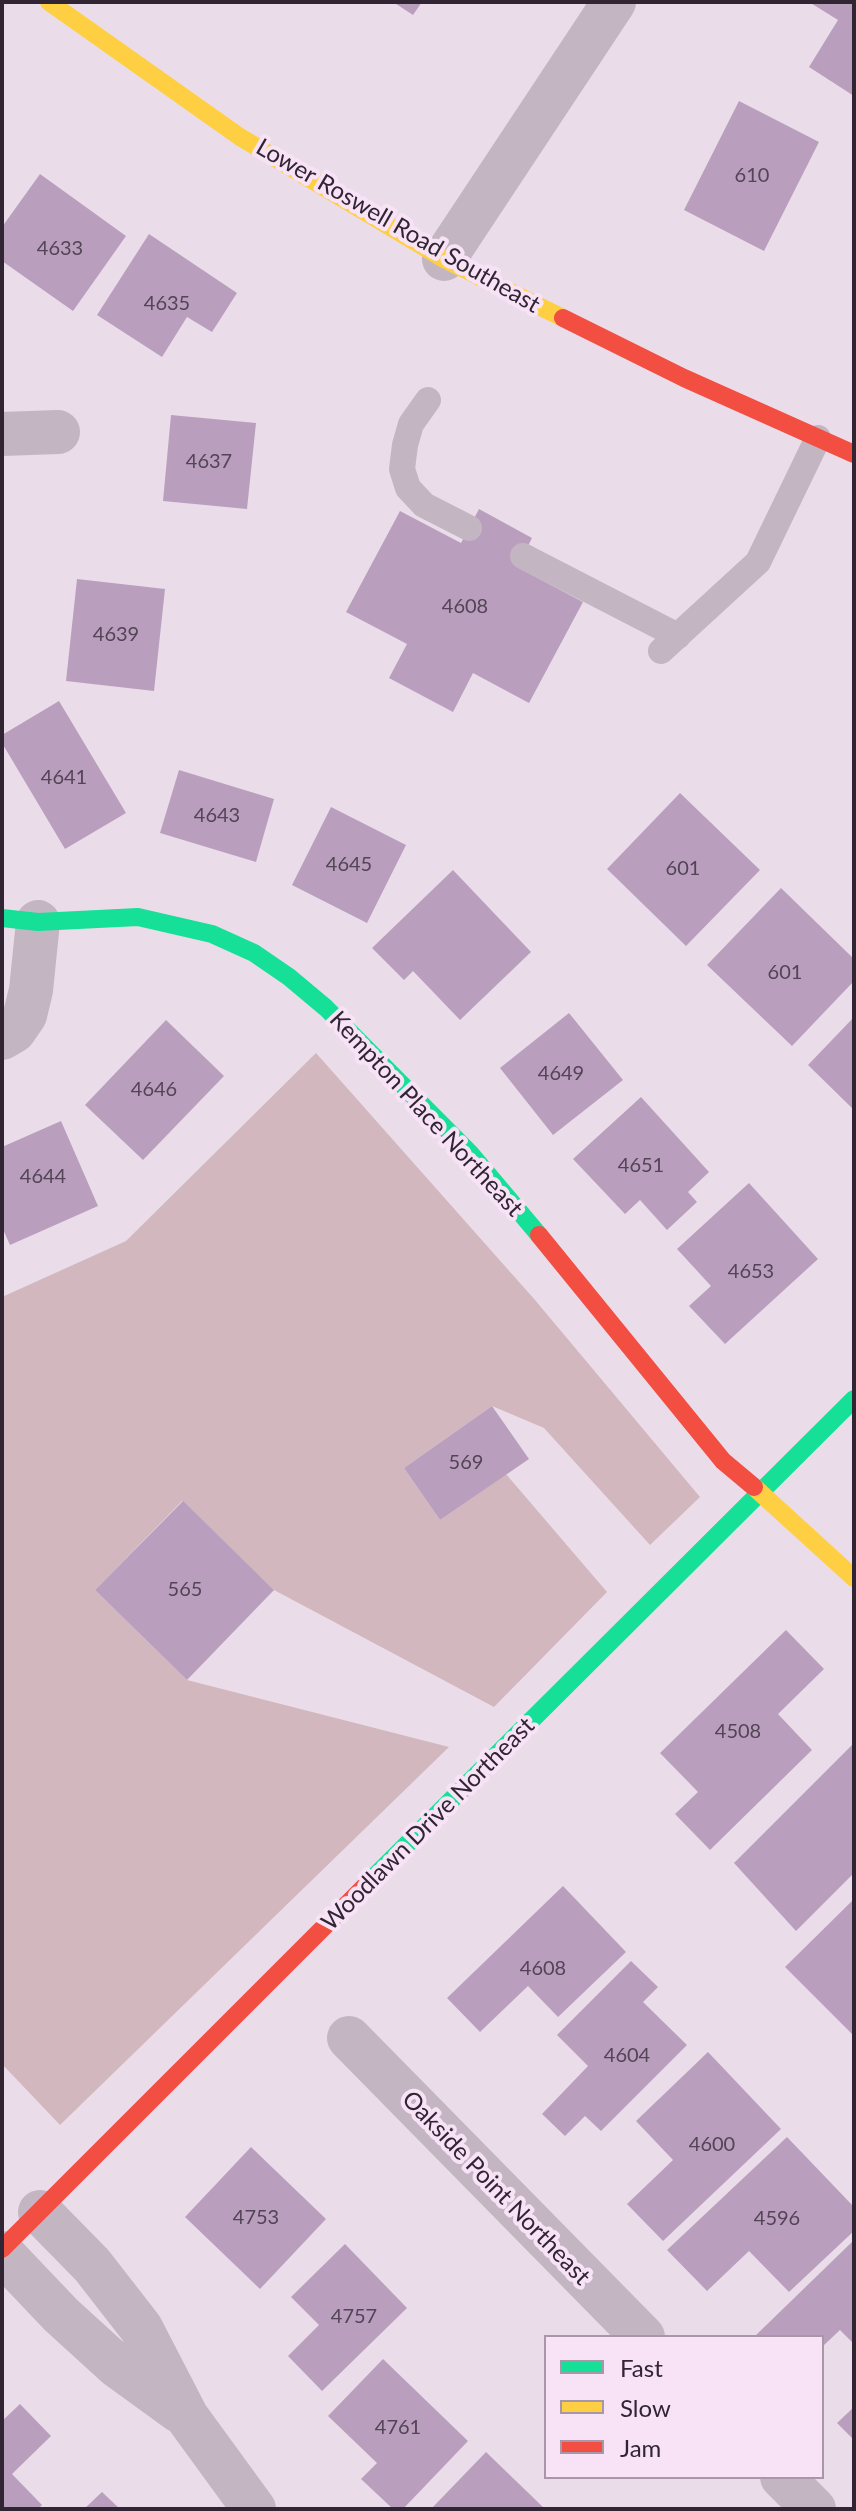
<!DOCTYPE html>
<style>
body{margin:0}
#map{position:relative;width:856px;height:2511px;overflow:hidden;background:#eadde9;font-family:Lato,sans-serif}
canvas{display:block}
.frame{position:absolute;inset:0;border:4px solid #312533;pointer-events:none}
.legend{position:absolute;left:544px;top:2335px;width:280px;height:144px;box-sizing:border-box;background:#f8e3f6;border:2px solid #a897a8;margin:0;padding:10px 14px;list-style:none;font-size:24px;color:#312533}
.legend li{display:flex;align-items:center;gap:16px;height:40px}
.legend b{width:40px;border:2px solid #a897a8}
</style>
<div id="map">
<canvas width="856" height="2511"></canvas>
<div class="frame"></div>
<ul class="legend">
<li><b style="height:10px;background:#16e098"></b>Fast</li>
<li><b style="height:10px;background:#ffcf43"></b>Slow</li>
<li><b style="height:10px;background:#f24e42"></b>Jam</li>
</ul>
</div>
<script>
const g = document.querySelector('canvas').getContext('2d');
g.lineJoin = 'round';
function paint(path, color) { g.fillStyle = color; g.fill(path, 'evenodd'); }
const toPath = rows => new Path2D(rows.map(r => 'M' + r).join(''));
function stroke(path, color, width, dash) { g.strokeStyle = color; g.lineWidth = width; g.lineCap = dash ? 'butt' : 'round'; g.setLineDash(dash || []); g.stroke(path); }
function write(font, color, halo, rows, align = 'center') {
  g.font = font + ' Lato,sans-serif'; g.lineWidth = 8; g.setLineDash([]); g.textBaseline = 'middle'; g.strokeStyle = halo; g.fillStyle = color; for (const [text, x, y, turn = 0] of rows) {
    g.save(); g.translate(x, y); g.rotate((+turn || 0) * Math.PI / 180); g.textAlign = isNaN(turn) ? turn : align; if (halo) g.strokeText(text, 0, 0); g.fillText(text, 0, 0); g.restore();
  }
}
const green = toPath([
 [316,1053,535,1300,700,1497,650,1545,544,1428,492,1406,404,1468,440,1520,506,1474,607,1592,494,1707,274,1590,182,1501,95,1590,187,1680,449,1747,60,2125,2,2064,2,1297,126,1241]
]);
const building = toPath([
 [393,2,422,2,413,15],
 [809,2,854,2,854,96,809,67,838,20],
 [739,101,819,142,764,251,684,210],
 [40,174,126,236,73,311,2,261,2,227],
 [149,234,237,293,212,332,187,317,162,357,97,315],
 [171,415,256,423,247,509,163,501],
 [479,509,532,538,517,567,583,602,529,703,473,673,453,712,389,678,407,644,346,612,400,511,461,543],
 [77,579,165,589,154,691,66,681],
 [59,701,126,813,65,849,2,743,2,735],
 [179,770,274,799,256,862,160,833],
 [680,793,760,870,686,946,607,869],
 [331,807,406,845,367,923,292,885],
 [453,870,531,952,460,1020,413,971,404,980,372,948],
 [781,888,854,959,854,981,792,1046,707,965],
 [569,1013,623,1080,553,1135,500,1068],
 [854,1017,854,1110,808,1065],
 [166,1020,224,1076,143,1160,85,1105],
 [641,1097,709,1172,688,1192,697,1202,667,1230,640,1200,625,1214,573,1159],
 [61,1121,98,1206,10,1245,2,1227,2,1147],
 [749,1183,818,1259,725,1344,689,1306,711,1286,677,1249],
 [492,1406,529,1459,440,1520,404,1468],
 [183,1501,274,1590,187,1680,95,1590],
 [786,1630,824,1669,778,1714,812,1750,710,1850,675,1814,698,1792,660,1753],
 [854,1743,854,1873,796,1931,734,1863],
 [563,1886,626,1952,558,2017,528,1986,480,2032,447,1998],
 [854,1899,854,2036,785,1967],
 [631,1961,658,1987,643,2002,687,2045,601,2131,585,2116,565,2136,542,2114,588,2066,557,2035],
 [708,2052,781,2129,663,2241,627,2204,673,2160,636,2121],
 [787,2137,854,2207,854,2231,789,2292,749,2251,707,2291,667,2250],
 [251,2147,326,2219,260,2289,185,2217],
 [854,2240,854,2344,840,2330,822,2347,822,2337,754,2337],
 [345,2244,407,2308,322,2391,288,2356,319,2325,291,2297],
 [383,2359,468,2441,403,2509,393,2509,361,2479,377,2463,328,2416],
 [20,2404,51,2436,12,2474,42,2505,38,2509,2,2509,2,2421],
 [854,2407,854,2440,837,2423],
 [486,2452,545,2509,431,2509],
 [102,2492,120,2509,84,2509]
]);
const lane = toPath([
 [428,400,411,424,405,445,402,469,408,488,424,505,469,528],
 [523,556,678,636],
 [661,651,758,562,818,438]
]);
const street = toPath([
 [444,259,614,2],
 [2,434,58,432],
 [2,1038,14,1031,25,1015,31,990,38,922],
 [349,2038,643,2337],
 [40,2212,92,2265,141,2328,187,2417,254,2509],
 [2,2253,61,2315,117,2366,179,2411],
 [782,2477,814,2509]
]);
const fast = toPath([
 [2,918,38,922,138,917,212,934,254,953,289,977,326,1008,470,1153,539,1235],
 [368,1883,854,1399]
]);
const slow = toPath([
 [49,2,240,137,444,259,563,318],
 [754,1487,854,1578]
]);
const jam = toPath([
 [563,318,684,378,854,454],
 [539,1235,723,1461,754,1487],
 [2,2249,368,1883]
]);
const numberNames = [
 ["610",752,176],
 ["4633",60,249],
 ["4635",167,304],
 ["4637",209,462],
 ["4608",465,607],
 ["4639",116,635],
 ["4641",64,778],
 ["4643",217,816],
 ["4645",349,865],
 ["601",683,869],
 ["601",785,973],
 ["4649",561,1074],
 ["4646",154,1090],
 ["4651",641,1166],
 ["4644",43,1177],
 ["4653",751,1272],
 ["569",466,1463],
 ["565",185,1590],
 ["4508",738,1732],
 ["4608",543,1969],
 ["4604",627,2056],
 ["4600",712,2145],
 ["4753",256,2218],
 ["4596",777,2219],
 ["4757",354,2317],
 ["4761",398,2428]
];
const streetNames = [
 ["Lower Roswell Road Southeast",398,226,30],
 ["Kempton Place Northeast",426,1114,47],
 ["Woodlawn Drive Northeast",428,1824,-45],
 ["Oakside Point Northeast",496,2188,46]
];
paint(green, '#d2b7be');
paint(building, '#b99fbd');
stroke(lane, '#c3b6c2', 26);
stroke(street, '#c3b6c2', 44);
stroke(fast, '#16e098', 18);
stroke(slow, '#ffcf43', 18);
stroke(jam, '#f24e42', 18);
write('20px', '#534456', null, numberNames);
write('24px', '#312533', '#f8e3f6', streetNames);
</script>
